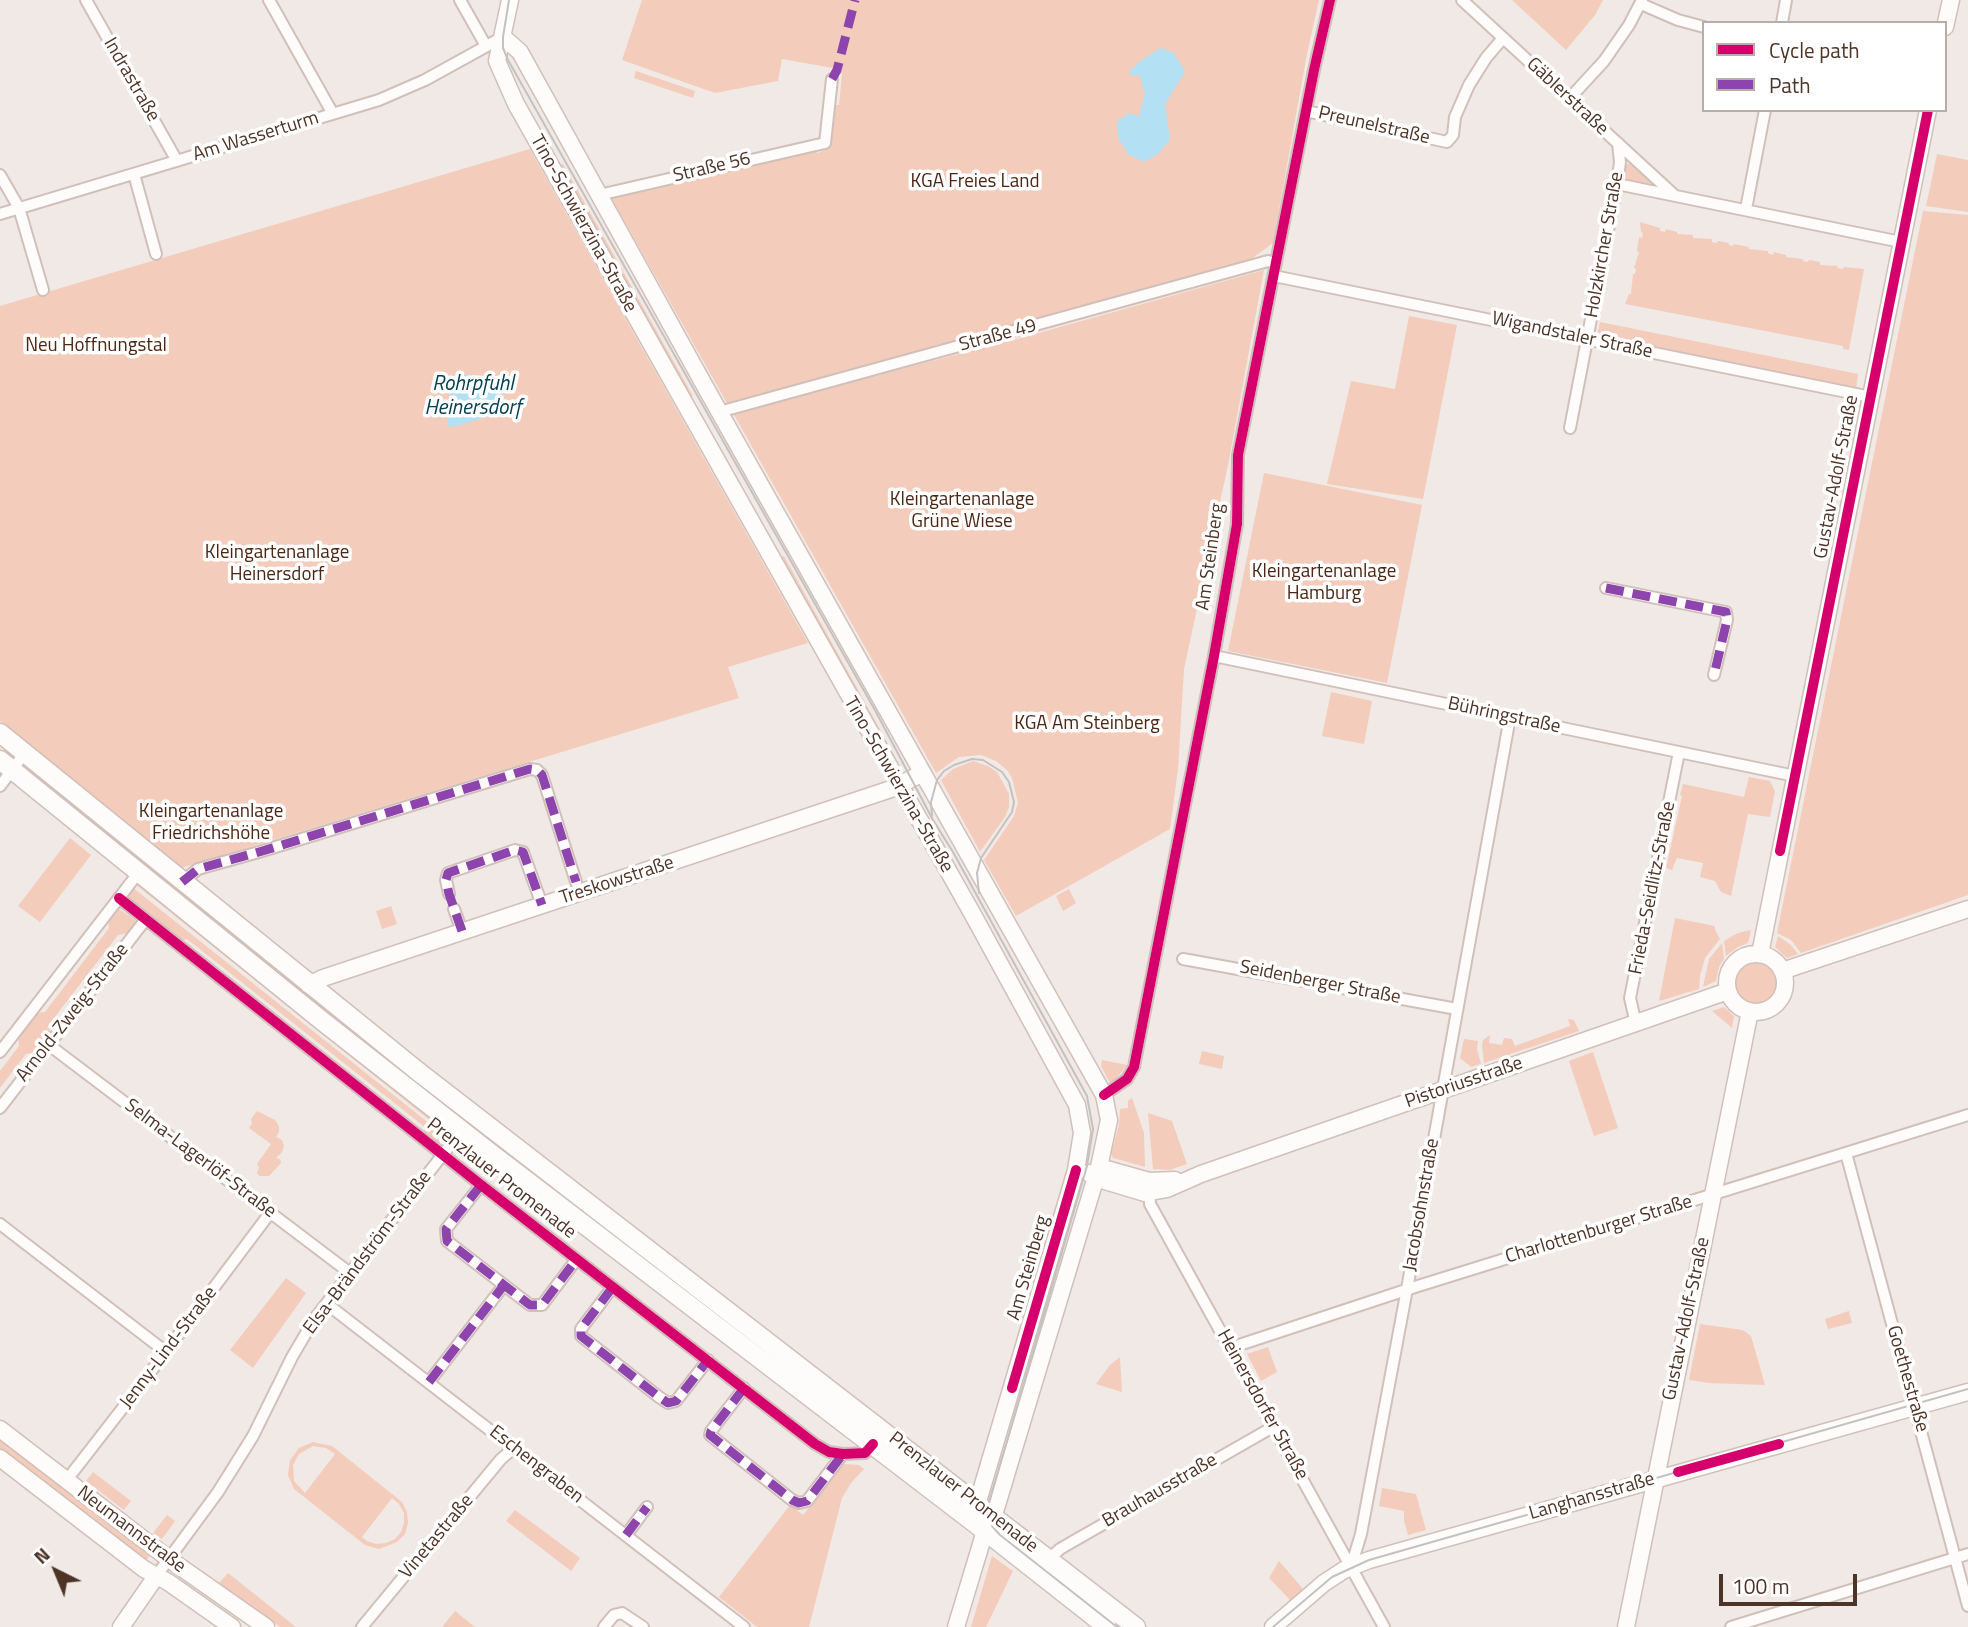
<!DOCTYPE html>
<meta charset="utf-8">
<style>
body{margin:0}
#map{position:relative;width:1968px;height:1627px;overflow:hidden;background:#f1e9e6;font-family:"Titillium Web",sans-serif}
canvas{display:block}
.legend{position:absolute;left:1702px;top:21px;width:245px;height:91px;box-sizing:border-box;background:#fff;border:2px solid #b8ada9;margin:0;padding:9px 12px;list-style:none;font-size:21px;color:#4e3327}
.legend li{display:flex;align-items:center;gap:14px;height:35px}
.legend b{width:35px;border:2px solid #b8ada9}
.north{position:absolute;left:21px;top:1536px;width:70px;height:70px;-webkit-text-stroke:5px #fff;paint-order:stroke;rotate:317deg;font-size:19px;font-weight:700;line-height:28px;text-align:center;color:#4e3327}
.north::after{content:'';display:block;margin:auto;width:24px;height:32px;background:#4e3327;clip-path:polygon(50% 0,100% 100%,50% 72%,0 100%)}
.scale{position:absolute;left:1719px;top:1574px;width:138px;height:32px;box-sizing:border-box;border:4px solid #4e3327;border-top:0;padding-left:9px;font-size:21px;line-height:24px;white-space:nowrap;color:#4e3327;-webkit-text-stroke:5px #fff;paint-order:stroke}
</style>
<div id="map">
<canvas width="1968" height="1627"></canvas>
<ul class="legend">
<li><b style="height:9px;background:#d6006c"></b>Cycle path</li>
<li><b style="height:9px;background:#8e44ad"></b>Path</li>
</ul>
<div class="north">N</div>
<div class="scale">100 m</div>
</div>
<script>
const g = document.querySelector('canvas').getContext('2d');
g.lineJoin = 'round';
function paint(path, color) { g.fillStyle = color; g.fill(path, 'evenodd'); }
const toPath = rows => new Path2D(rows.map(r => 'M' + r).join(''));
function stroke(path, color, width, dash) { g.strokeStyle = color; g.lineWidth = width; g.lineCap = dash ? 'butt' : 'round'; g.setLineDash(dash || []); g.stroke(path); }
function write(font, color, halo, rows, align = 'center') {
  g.font = font + ' "Titillium Web",sans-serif'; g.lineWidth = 7; g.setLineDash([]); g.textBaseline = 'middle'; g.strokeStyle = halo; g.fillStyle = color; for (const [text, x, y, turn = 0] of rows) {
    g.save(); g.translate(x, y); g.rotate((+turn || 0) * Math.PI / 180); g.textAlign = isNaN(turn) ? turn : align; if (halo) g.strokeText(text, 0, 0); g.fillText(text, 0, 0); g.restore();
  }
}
const green = toPath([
 [642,0,1319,0,1307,54,1273,243,1250,260,728,405,612,199,614,195,813,150,818,153,827,149,831,140,832,105,839,105,842,74,839,73,839,69,782,59,778,81,715,93,622,60],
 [1512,0,1603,0,1595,15,1566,50],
 [636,71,695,91,693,98,634,78],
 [530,149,808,643,728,667,739,698,181,868,0,721,0,306],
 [1937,154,1968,160,1968,212,1926,206],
 [1630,163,1652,183,1652,185,1649,187,1623,180,1623,167],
 [563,164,693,396,688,397,557,167],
 [1923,211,1968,215,1968,895,1801,953,1791,940,1777,933],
 [1640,222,1660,228,1660,231,1665,232,1666,229,1677,232,1677,234,1693,235,1693,238,1712,239,1712,242,1717,243,1718,241,1729,243,1729,245,1733,246,1734,244,1749,247,1749,249,1768,251,1768,253,1773,255,1774,252,1786,255,1786,257,1803,259,1803,261,1808,262,1809,260,1820,262,1820,265,1838,266,1837,268,1843,269,1844,267,1864,269,1849,350,1843,349,1843,346,1625,304,1629,294,1631,294,1633,274,1635,274,1636,269,1634,268,1639,252,1637,251,1639,237,1642,238,1643,233,1641,232],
 [1264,270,1228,465,1184,669,1178,769,1170,829,1016,916,984,860,1014,816,1018,803,1012,778,1007,770,996,761,981,755,959,757,936,773,733,413,1024,337],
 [1409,316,1457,325,1423,499,1327,484,1351,381,1395,389],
 [1600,322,1858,374,1856,389,1597,336],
 [1264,473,1422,505,1387,683,1228,651],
 [784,556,905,775,900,777,777,559],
 [1331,692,1372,701,1364,744,1322,736],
 [973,761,988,766,997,772,1009,794,1009,807,1005,817,980,852,941,780,953,769],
 [45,776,266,956,259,964,38,786],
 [1749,777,1770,781,1775,791,1770,817,1748,814,1731,896,1721,892,1715,881,1700,877,1703,863,1677,858,1672,870,1666,868,1682,796,1680,795,1683,784,1744,797],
 [70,838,91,855,40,922,18,906],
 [135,884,139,884,443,1127,447,1134],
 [132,887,445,1136,438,1145,423,1132,426,1128,187,939,178,941,130,902,129,892],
 [1069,889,1076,903,1063,911,1056,896],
 [391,906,397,924,382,929,376,911],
 [119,909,135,920,135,925,128,933,118,935,54,1018,55,1029,37,1052,26,1054,0,1088,0,1071,19,1046,18,1035,35,1013,45,1012,109,928,108,920,115,910],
 [1675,918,1715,926,1715,930,1720,939,1705,958,1700,976,1699,989,1659,1001],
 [1751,930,1748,943,1738,947,1726,956,1724,941,1738,933],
 [1778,936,1791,945,1798,954,1787,958,1775,947],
 [1722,943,1724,959,1719,967,1716,981,1703,987,1709,959],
 '1733 982a22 22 0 1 1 44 0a22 22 0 1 1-44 0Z',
 [1724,1007,1734,1016,1732,1028,1712,1011],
 [333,1010,486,1131,480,1138,326,1017],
 [1568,1019,1574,1020,1579,1031,1484,1063,1482,1045,1483,1040,1490,1035,1489,1043,1502,1045,1504,1038,1512,1039,1515,1046,1570,1026],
 [1464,1039,1478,1041,1477,1049,1481,1064,1471,1067,1460,1058],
 [1202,1051,1224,1056,1222,1069,1199,1064],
 [1593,1052,1618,1128,1594,1136,1569,1061],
 [1102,1060,1127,1065,1111,1085,1101,1066],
 [1132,1098,1144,1133,1145,1167,1113,1158,1111,1154,1119,1125,1120,1109,1128,1108,1128,1101],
 [257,1111,275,1120,279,1126,279,1132,276,1137,282,1140,284,1146,282,1152,276,1158,280,1159,281,1163,269,1176,259,1176,257,1173,259,1167,257,1164,271,1144,249,1128,252,1124,251,1119],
 [1148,1113,1172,1121,1187,1164,1170,1170,1153,1169],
 [286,1278,306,1293,253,1368,230,1350],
 [1849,1311,1852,1323,1828,1329,1825,1319],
 [1700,1324,1743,1330,1751,1336,1765,1385,1709,1383,1689,1380],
 [1268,1347,1277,1372,1261,1381,1247,1354],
 [1120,1357,1122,1392,1096,1384,1110,1365],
 [0,1435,152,1553,145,1562,0,1453],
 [313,1442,332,1446,402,1502,407,1512,408,1523,405,1534,397,1542,379,1549,365,1545,294,1489,288,1475,290,1460,299,1448],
 [313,1446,326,1448,335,1454,305,1493,294,1481,293,1465,299,1454],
 [392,1498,399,1504,404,1513,404,1523,401,1532,395,1539,386,1543,376,1544,367,1541,362,1537],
 [843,1464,859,1465,864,1469,851,1483,842,1498,809,1627,757,1627,719,1597,790,1505,803,1515],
 [93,1472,131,1501,124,1510,86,1481],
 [1382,1488,1416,1494,1426,1530,1408,1535,1404,1521,1404,1511,1379,1506],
 [515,1510,580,1558,571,1571,506,1521],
 [167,1515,175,1521,162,1539,153,1533],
 [992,1556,1013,1571,986,1627,971,1627],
 [1279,1561,1303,1589,1290,1600,1269,1578],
 [228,1573,296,1627,280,1627,218,1584],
 [455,1611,475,1627,442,1627]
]);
const water = toPath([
 [1161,48,1174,53,1185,72,1165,104,1170,140,1157,155,1143,162,1128,154,1118,138,1117,122,1128,113,1139,116,1145,93,1139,75,1131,76,1129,72,1140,61],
 [464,374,483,377,497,384,506,402,501,412,454,427,448,426,448,400,454,385]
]);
const street = toPath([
 [86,0,177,161],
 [269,0,333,114],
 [460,0,486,46],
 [1462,0,1673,194],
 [1641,4,1678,20,1704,27],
 [1782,23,1786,0],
 [1569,99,1604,61,1629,25,1642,0],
 [1306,111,1447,142,1453,135,1455,117,1469,85,1486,58,1503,38],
 [134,174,156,254],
 [0,175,19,208,43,290],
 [1617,184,1901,242],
 [599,195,825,143,832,79],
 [1746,209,1765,110],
 [0,214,379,100,425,80,503,37],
 [1274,276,1871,397],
 [719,412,1268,261,1276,263],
 [1570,428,1617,184,1620,162,1618,143],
 [1606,588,1726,612,1727,620,1714,675],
 [1214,656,1795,776],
 [0,786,24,754],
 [182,882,198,869,259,852,530,769,537,770,542,775,576,882],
 [449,894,446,880,448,873,515,850,523,852,542,905],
 [119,898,481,1185,815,1444,829,1452,843,1454,865,1453,873,1444],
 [454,909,462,931],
 [1183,959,1457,1009],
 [1636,1024,1630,998,1679,752],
 [49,1045,350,1273],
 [0,1052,139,872],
 [1104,1095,1127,1079,1134,1067,1214,656,1237,524,1238,455,1314,70,1330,0],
 [0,1108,146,919],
 [1846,1153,1968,1606],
 [481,1185,446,1229,447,1241,504,1285,530,1305,542,1305,576,1260],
 [1149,1186,1150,1204,1384,1627],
 [0,1224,166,1352],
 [612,1288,581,1329,581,1336,659,1397,668,1403,676,1401,708,1360],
 [327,1304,744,1627],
 [1230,1348,1418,1286,1968,1115],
 [429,1382,504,1285],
 [744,1388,711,1431,710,1435,792,1500,799,1503,807,1501,843,1454],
 [66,1481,146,1378,270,1213],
 [626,1535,647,1507],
 [1049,1559,1060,1549,1072,1542,1273,1427],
 [1351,1567,1361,1534,1407,1289,1510,717],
 [157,1575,218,1492,253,1436,292,1357,315,1318,462,1130],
 [362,1627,501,1459,514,1448],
 [604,1627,614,1615,622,1613,643,1627],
 [1731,1627,1968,1554]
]);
const secondary = toPath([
 [510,0,497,61,516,104,972,913,1077,1105,1082,1133,1076,1170,979,1498,977,1503,981,1515],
 [1945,27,1951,0],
 [503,37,520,52,707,390,1104,1095,1109,1120,1099,1167,994,1515,985,1531,956,1627],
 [1760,954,1928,110],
 '1727 983a29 29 0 1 1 58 0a29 29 0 1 1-58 0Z',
 [1782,971,1968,909],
 [309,985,323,978,891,789,923,773],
 [1099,1167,1149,1181,1175,1180],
 [1089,1173,1095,1178,1145,1193,1167,1189,1201,1174,1728,991],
 [0,1429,169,1559,266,1627],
 [0,1458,144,1569,168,1582,232,1627],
 [121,1627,157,1575],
 [1273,1627,1324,1583,1344,1570,1369,1560,1968,1392],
 [1626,1627,1750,1011]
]);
const primary = toPath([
 [0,733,420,1073,1136,1627],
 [0,760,321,1020,488,1151,985,1531,1107,1627]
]);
const tram = toPath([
 [509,0,503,37,503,48,508,60,876,712,933,820,953,852,1087,1096,1093,1129,1087,1166,987,1510,992,1526,1000,1535,1117,1627],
 [932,816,931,802,937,780,944,771,954,765,972,759,983,760,1002,772,1009,782,1014,802,1012,812,981,858,977,873,979,893],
 [1273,1627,1332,1577,1369,1560,1968,1389]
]);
const quiet = toPath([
 [832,79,837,70,855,0],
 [1606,588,1726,612,1727,620,1714,675],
 [182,882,198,869,259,852,530,769,537,770,542,775,576,882],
 [462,931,449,894,446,880,448,873,515,850,523,852,542,905],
 [481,1185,446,1229,447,1241,504,1285,530,1305,542,1305,576,1260],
 [612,1288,581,1329,581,1336,659,1397,668,1403,676,1401,708,1360],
 [429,1382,504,1285],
 [744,1388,711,1431,710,1435,792,1500,799,1503,807,1501,843,1454],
 [626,1535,647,1507]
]);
const cycleway = toPath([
 [1780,851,1928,110],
 [119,898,481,1185,815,1444,829,1452,843,1454,865,1453,873,1444],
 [1104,1095,1127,1079,1134,1067,1214,656,1237,524,1238,455,1314,70,1330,0],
 [1012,1388,1076,1170],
 [1678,1472,1779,1444]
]);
const streetNames = [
 ["Indrastraße",131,80,60],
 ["Gäblerstraße",1567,97,43],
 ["Preunelstraße",1374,126,13],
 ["Am Wasserturm",256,137,-17],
 ["Straße 56",712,168,-13],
 ["Tino-Schwierzina-Straße",583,224,61],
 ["Holzkircher Straße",1605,245,-80],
 ["Straße 49",998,336,-15],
 ["Wigandstaler Straße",1572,336,12],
 ["Gustav-Adolf-Straße",1837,477,-79],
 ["Am Steinberg",1211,557,-82],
 ["Bühringstraße",1504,716,12],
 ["Tino-Schwierzina-Straße",898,785,60],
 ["Treskowstraße",617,881,-18],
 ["Frieda-Seidlitz-Straße",1653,888,-79],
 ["Seidenberger Straße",1320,983,11],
 ["Arnold-Zweig-Straße",73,1013,-52],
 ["Pistoriusstraße",1464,1083,-19],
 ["Selma-Lagerlöf-Straße",200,1159,37],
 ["Prenzlauer Promenade",501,1179,38],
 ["Jacobsohnstraße",1422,1205,-80],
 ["Charlottenburger Straße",1599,1230,-17],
 ["Elsa-Brändström-Straße",368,1253,-53],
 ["Am Steinberg",1029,1268,-74],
 ["Gustav-Adolf-Straße",1687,1319,-78],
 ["Jenny-Lind-Straße",169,1348,-53],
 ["Goethestraße",1907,1379,74],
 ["Heinersdorfer Straße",1262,1405,61],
 ["Eschengraben",536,1465,38],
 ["Brauhausstraße",1160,1491,-30],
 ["Prenzlauer Promenade",963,1493,38],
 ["Langhansstraße",1592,1497,-16],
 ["Neumannstraße",131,1530,37],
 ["Vinetastraße",437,1537,-50]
];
const parkNames = [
 ["KGA Freies Land",975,182],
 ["Neu Hoffnungstal",96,346],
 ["Kleingartenanlage",962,500],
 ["Grüne Wiese",962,522],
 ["Kleingartenanlage",277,553],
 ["Heinersdorf",277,575],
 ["Kleingartenanlage",1324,572],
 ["Hamburg",1324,594],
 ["KGA Am Steinberg",1087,724],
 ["Kleingartenanlage",211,812],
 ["Friedrichshöhe",211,834]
];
const waterNames = [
 ["Rohrpfuhl",473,385],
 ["Heinersdorf",473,409]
];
paint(green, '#f3ccbb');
paint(water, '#b3e0f2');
stroke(street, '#d0c0b9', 14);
stroke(secondary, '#d0c0b9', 19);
stroke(primary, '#d0c0b9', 21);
stroke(street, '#fdfcfb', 10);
stroke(secondary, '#fdfcfb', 16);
stroke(primary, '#fdfcfb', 18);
stroke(tram, '#c5c1bf', 2);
stroke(quiet, '#8e44ad', 9, [18, 9]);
stroke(cycleway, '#d6006c', 10);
write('19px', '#4e3327', '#fff', streetNames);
write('19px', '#4c2614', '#fff', parkNames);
write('italic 21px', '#054153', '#fff', waterNames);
</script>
